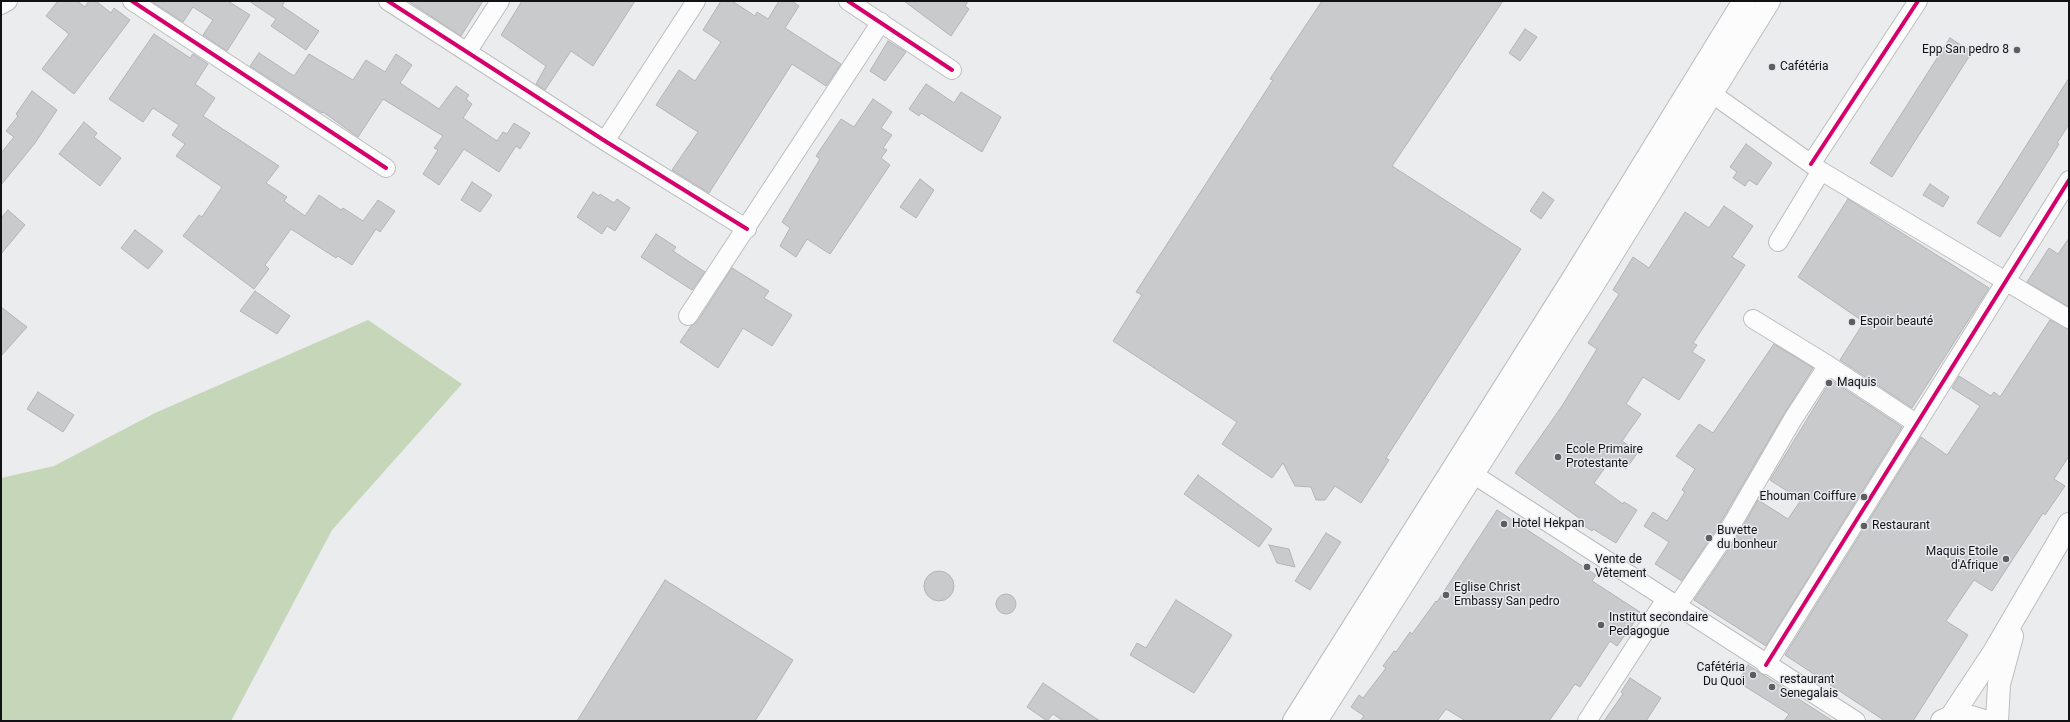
<!DOCTYPE html>
<meta charset="utf-8">
<style>
body{margin:0}
#map{position:relative;width:2070px;height:722px;overflow:hidden;background:#eaecee;font-family:Roboto,sans-serif}
canvas{display:block}
.frame{position:absolute;inset:0;border:2px solid #111214;pointer-events:none}
</style>
<div id="map">
<canvas width="2070" height="722"></canvas>
<div class="frame"></div>
</div>
<script>
const g = document.querySelector('canvas').getContext('2d');
g.lineJoin = 'round';
function paint(path, color) { g.fillStyle = color; g.fill(path, 'evenodd'); }
const toPath = rows => new Path2D(rows.map(r => 'M' + r).join(''));
function stroke(path, color, width, dash) { g.strokeStyle = color; g.lineWidth = width; g.lineCap = dash ? 'butt' : 'round'; g.setLineDash(dash || []); g.stroke(path); }
function write(font, color, halo, rows, align = 'center') {
  g.font = font + ' Roboto,sans-serif'; g.lineWidth = 3; g.setLineDash([]); g.textBaseline = 'middle'; g.strokeStyle = halo; g.fillStyle = color; for (const [text, x, y, turn = 0] of rows) {
    g.save(); g.translate(x, y); g.rotate((+turn || 0) * Math.PI / 180); g.textAlign = isNaN(turn) ? turn : align; if (halo) g.strokeText(text, 0, 0); g.fillText(text, 0, 0); g.restore();
  }
}
const green = toPath([
 [368,320,462,384,332,530,231,721,1,721,1,478,54,466,155,413]
]);
const building = toPath([
 [58,1,77,1,85,7,89,1,96,1,111,13,114,8,130,20,74,94,42,69,69,34,46,16,58,1],
 [151,1,228,1,250,15,227,51,203,35,213,20,193,7,183,22,151,1],
 [249,1,285,1,282,6,319,31,306,50,271,26,276,19,249,1],
 [408,1,483,1,461,36,408,1],
 [522,1,635,1,593,66,571,51,545,90,536,84,546,66,501,35,522,1],
 [721,1,732,1,755,16,757,12,768,19,779,1,792,1,799,6,785,28,841,64,826,86,792,64,709,193,672,170,698,132,656,105,679,70,695,81,721,42,703,30,721,1],
 [904,1,968,1,965,6,969,9,951,36,904,1],
 [1322,1,1503,1,1392,166,1521,249,1386,458,1389,460,1361,503,1335,486,1325,500,1316,500,1311,487,1295,486,1283,463,1272,478,1222,444,1237,422,1113,341,1142,295,1136,292,1273,80,1270,79,1322,1],
 [1525,29,1537,37,1520,61,1509,53,1525,29],
 [154,34,190,58,193,54,208,64,195,84,215,98,203,116,279,166,266,183,287,197,284,201,305,216,319,195,341,210,343,208,363,221,378,200,395,211,380,232,376,229,352,265,338,256,336,258,291,229,265,265,269,269,254,289,183,236,199,215,202,217,222,187,176,156,185,144,172,135,179,125,153,108,143,122,109,99,154,34],
 [1950,38,1972,52,1892,177,1870,163,1950,38],
 [888,41,906,52,885,81,870,71,888,41],
 [259,53,294,76,309,54,353,80,366,60,385,72,396,54,412,65,400,83,439,109,456,86,469,95,466,99,472,104,463,118,497,141,503,132,507,134,514,123,530,133,520,149,516,146,499,172,464,149,439,185,423,174,438,150,434,148,443,136,383,99,358,137,323,112,322,113,250,66,259,53],
 [2069,78,2069,124,2057,143,2059,144,2000,237,1977,223,2069,78],
 [926,84,954,103,961,92,1001,117,982,152,921,113,919,116,909,109,926,84],
 [32,91,57,110,35,143,1,185,1,153,14,137,6,131,18,116,16,114,32,91],
 [873,99,892,112,881,128,892,135,883,148,887,150,881,158,890,165,830,254,807,239,796,257,780,246,790,228,782,222,820,159,816,156,841,119,854,127,873,99],
 [84,122,97,133,94,137,121,158,100,186,59,154,84,122],
 [1746,144,1772,163,1757,185,1749,180,1745,186,1733,178,1737,172,1730,167,1746,144],
 [920,179,934,190,916,218,900,207,920,179],
 [472,182,492,195,480,212,461,200,472,182],
 [1930,184,1949,197,1943,207,1923,195,1930,184],
 [593,192,599,196,600,194,614,203,617,199,630,208,615,231,607,226,602,234,577,217,593,192],
 [1543,192,1554,200,1541,219,1530,211,1543,192],
 [1848,199,1989,288,1912,408,1840,360,1864,322,1798,277,1848,199],
 [1724,206,1753,226,1732,257,1745,265,1693,343,1697,345,1692,352,1705,360,1679,400,1643,377,1626,404,1641,414,1622,441,1638,452,1626,469,1611,459,1594,483,1623,504,1624,502,1637,510,1616,543,1593,529,1592,531,1580,523,1582,520,1515,473,1562,406,1597,349,1588,343,1619,294,1613,290,1633,257,1649,268,1685,212,1709,228,1724,206],
 [8,210,25,225,1,254,1,218,8,210],
 [135,230,163,251,148,269,121,248,135,230],
 [656,234,676,247,673,251,705,272,692,290,641,257,656,234],
 [2069,238,2069,307,2027,282,2049,248,2058,254,2069,238],
 [732,268,769,291,764,298,792,315,772,346,743,328,718,368,680,342,691,326,697,322,732,268],
 [255,291,290,316,277,334,240,311,255,291],
 [1,307,27,327,1,356,1,307],
 [2050,320,2069,329,2069,456,2054,479,2065,486,2045,515,2043,513,1992,591,1974,580,1946,621,1968,635,1913,721,1885,721,1785,655,1921,437,1947,455,1980,406,1952,388,1959,376,1991,396,1994,392,2000,397,2050,320],
 [1774,344,1813,368,1784,414,1719,525,1682,581,1655,564,1669,542,1644,526,1653,512,1667,521,1685,492,1682,490,1695,469,1676,456,1699,424,1713,433,1774,344],
 [1831,380,1902,427,1766,646,1694,600,1737,537,1758,500,1788,519,1801,500,1770,480,1831,380],
 [38,392,74,415,63,432,27,409,38,392],
 [1198,475,1272,529,1259,547,1184,494,1198,475],
 [1497,510,1596,575,1592,581,1640,612,1633,624,1617,646,1610,641,1580,687,1575,684,1549,721,1466,721,1446,709,1437,721,1360,721,1364,716,1351,707,1359,695,1363,698,1386,668,1383,666,1394,651,1396,652,1410,632,1412,634,1436,601,1437,602,1497,510],
 [1326,533,1341,542,1310,590,1295,581,1326,533],
 [1269,545,1289,549,1295,567,1277,563,1269,545],
 '924 586a15 15 0 1 1 30 0a15 15 0 1 1-30 0Z',
 [665,580,793,660,755,721,577,721,665,580],
 '996 604a10 10 0 1 1 20 0a10 10 0 1 1-20 0Z',
 [1176,600,1232,635,1194,693,1130,655,1137,643,1146,648,1176,600],
 [1748,665,1798,697,1797,698,1833,721,1784,721,1789,714,1738,682,1748,665],
 [1630,678,1661,698,1646,721,1604,721,1623,694,1621,692,1630,678],
 [1043,683,1100,721,1063,721,1053,714,1047,721,1027,707,1043,683]
]);
const minor = toPath([
 [132,1,386,168],
 [388,1,605,141,747,229],
 [848,1,952,70],
 [1,5,8,1],
 [467,52,500,1],
 [1711,93,1821,171,2069,319],
 [605,141,696,1],
 [1811,164,1918,1],
 [1778,242,1821,171],
 [688,316,881,22],
 [1753,319,1828,365,1917,424],
 [1462,467,1856,721],
 [1677,606,1728,531,1793,419,1828,365],
 [1766,665,2069,180],
 [1587,721,1666,599]
]);
const major = toPath([
 [1951,717,1994,652,2069,524],
 [1294,721,1574,277,1744,1],
 [1316,721,1591,288,1769,1],
 [1942,721,1951,717,1971,717,1984,721],
 [1997,721,1999,684,2012,636]
]);
const cycleway = toPath([
 [132,1,386,168],
 [388,1,605,141,747,229],
 [848,1,952,70],
 [1811,164,1918,1],
 [1766,665,2069,180]
]);
const markers = [
 [2017,50,4,"#5d5e60"],
 [1772,67,4,"#5d5e60"],
 [1852,322,4,"#5d5e60"],
 [1829,383,4,"#5d5e60"],
 [1558,457,4,"#5d5e60"],
 [1864,497,4,"#5d5e60"],
 [1504,524,4,"#5d5e60"],
 [1864,526,4,"#5d5e60"],
 [1709,538,4,"#5d5e60"],
 [2006,559,4,"#5d5e60"],
 [1587,567,4,"#5d5e60"],
 [1446,595,4,"#5d5e60"],
 [1601,625,4,"#5d5e60"],
 [1753,675,4,"#5d5e60"],
 [1772,687,4,"#5d5e60"]
];
const poiNames = [
 ["Epp San pedro 8",2009,50,"right"],
 ["Cafétéria",1780,67],
 ["Espoir beauté",1860,322],
 ["Maquis",1837,383],
 ["Ecole Primaire",1566,450],
 ["Protestante",1566,464],
 ["Ehouman Coiffure",1856,497,"right"],
 ["Hotel Hekpan",1512,524],
 ["Restaurant",1872,526],
 ["Buvette",1717,531],
 ["du bonheur",1717,545],
 ["Maquis Etoile",1998,552,"right"],
 ["d'Afrique",1998,566,"right"],
 ["Vente de",1595,560],
 ["Vêtement",1595,574],
 ["Eglise Christ",1454,588],
 ["Embassy San pedro",1454,602],
 ["Institut secondaire",1609,618],
 ["Pedagogue",1609,632],
 ["Cafétéria",1745,668,"right"],
 ["Du Quoi",1745,682,"right"],
 ["restaurant",1780,680],
 ["Senegalais",1780,694]
];
paint(green, '#c5d6b9');
paint(building, '#c9cacb');
stroke(building, '#b4b4b6', 1);
stroke(minor, '#bcbdbf', 20);
stroke(major, '#bcbdbf', 24);
stroke(minor, '#fcfcfc', 18);
stroke(major, '#fcfcfc', 22);
stroke(cycleway, '#d6006c', 4);
for (const [x, y, r, color] of markers) { const dot = new Path2D(); dot.arc(x, y, r, 0, 2 * Math.PI); g.fillStyle = color; g.fill(dot); stroke(dot, '#e8ebf0', 1.5); }
write('12px', '#111214', '#e8ebf0', poiNames, 'left');
</script>
